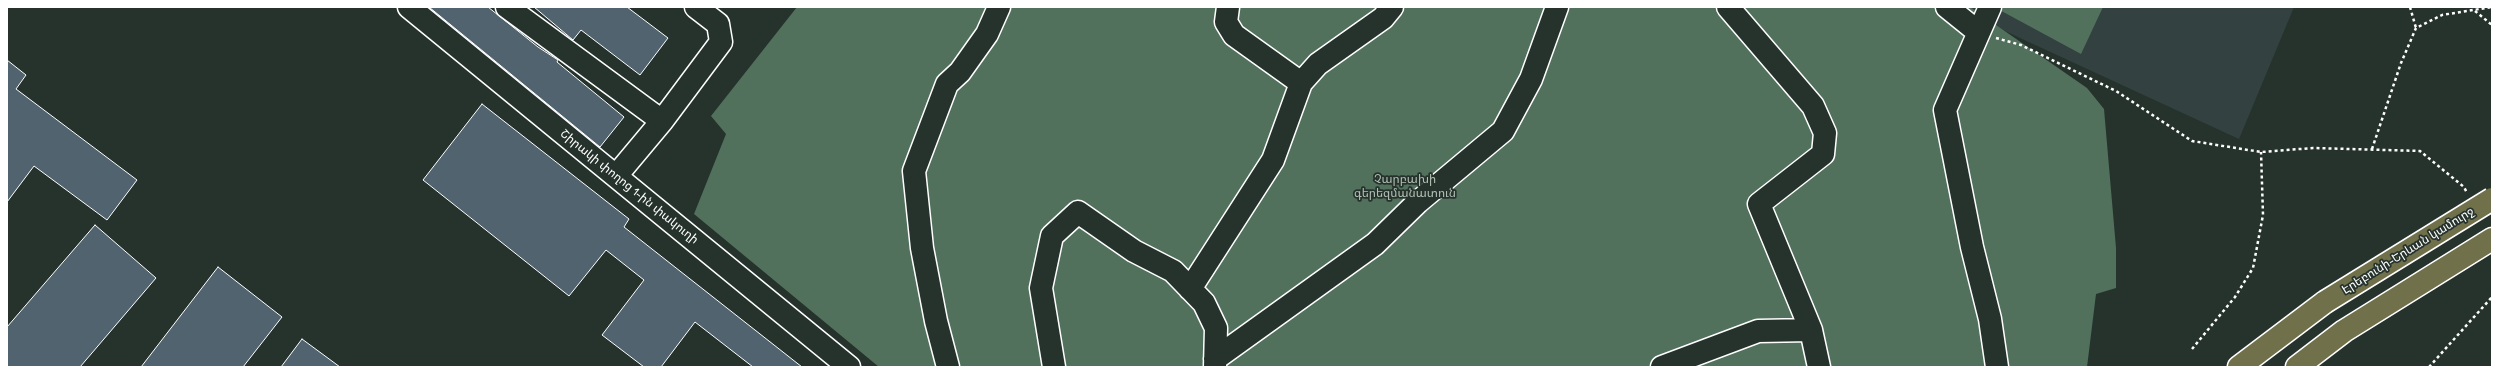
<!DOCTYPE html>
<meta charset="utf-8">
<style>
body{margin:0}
#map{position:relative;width:2499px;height:374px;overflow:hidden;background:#26332d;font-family:"Patrick Hand",sans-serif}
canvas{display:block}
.frame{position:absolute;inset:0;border:8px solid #fff;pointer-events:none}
</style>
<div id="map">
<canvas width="2499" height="374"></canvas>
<div class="frame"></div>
</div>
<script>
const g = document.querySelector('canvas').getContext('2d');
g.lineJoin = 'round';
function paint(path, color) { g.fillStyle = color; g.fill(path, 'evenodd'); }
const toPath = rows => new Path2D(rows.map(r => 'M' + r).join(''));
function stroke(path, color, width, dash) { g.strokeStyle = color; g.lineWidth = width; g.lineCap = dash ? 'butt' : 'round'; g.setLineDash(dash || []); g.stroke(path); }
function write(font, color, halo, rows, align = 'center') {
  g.font = font + ' "Patrick Hand","Noto Sans Armenian",sans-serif'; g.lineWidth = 3.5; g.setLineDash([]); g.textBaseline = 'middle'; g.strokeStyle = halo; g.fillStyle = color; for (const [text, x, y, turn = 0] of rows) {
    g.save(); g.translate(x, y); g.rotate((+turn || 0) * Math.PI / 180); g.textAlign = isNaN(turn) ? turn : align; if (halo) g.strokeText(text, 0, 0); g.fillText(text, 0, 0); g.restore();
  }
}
const built = toPath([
 [1965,7,2294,7,2239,139,1979,19]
]);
const green = toPath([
 [797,7,1970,7,2087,88,2104,109,2116,248,2116,288,2096,294,2087,367,879,367,694,214,726,134,711,116],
 [1994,7,2103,7,2081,54]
]);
const building = toPath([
 [429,7,488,7,538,47,558,60,557,62,624,117,600,147,429,7],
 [534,7,627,7,668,38,640,75,581,30,573,40,534,7],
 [7,60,26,75,16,89,137,180,107,220,34,166,7,202,7,60],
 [482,104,629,219,624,227,802,367,753,367,695,322,661,367,644,367,602,335,644,280,606,250,569,296,423,180,482,104],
 [95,225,156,278,80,367,7,367,7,327,95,225],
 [218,267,282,317,243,367,141,367,218,267],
 [302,339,340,367,281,367,302,339]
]);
const path = toPath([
 [2410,7,2416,28],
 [2475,11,2492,25],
 [1996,38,2021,45,2116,91,2192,141,2261,152,2313,148,2420,151,2464,187,2467,193],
 [2372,149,2401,63,2416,28,2442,15,2492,7],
 [2192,349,2235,297,2253,268,2263,215,2261,152],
 [2429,367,2492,297]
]);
const minor = toPath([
 [409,7,849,367],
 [507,7,662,121],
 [1228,7,1226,22,1234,35,1301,83],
 [1728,7,1813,106,1825,133,1823,154,1759,204,1811,330,1819,367],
 [1947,7,1978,32],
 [1990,7,1945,110,1972,247,1990,319,1997,367],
 [616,176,662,121,721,42,718,24,696,7],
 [1190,289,1273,160,1301,83,1318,64,1383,18,1392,7],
 [1215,359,1375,244,1418,202,1503,131,1531,79,1557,7],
 [948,367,936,321,922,248,914,171,947,84,960,72,987,34,999,7],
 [1054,367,1041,288,1052,236,1078,212,1134,251,1173,271,1204,303,1216,328,1215,367],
 [1662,367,1758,331,1811,330]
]);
const highway = toPath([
 [2239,367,2325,302],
 [2297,367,2344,331,2492,239]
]);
const highwayBridge = toPath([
 [2325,302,2492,199]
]);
const parkNames = [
 ["Չարբախի",1405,180],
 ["գերեզմանատուն",1405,194]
];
const streetNames = [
 ["Շիրակի փողոց 1-ին փակուղի",629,187,39],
 ["Էրեբունի-Երևան կամուրջ",2408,251,-32]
];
paint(built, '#334141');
paint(green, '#51715c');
paint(building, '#526370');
stroke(building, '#fff', 1);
stroke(minor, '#fff', 25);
stroke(highway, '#fff', 25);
stroke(path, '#fff', 2.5, [3, 3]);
stroke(minor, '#26332d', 22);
stroke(highway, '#70704a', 22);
stroke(highwayBridge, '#fff', 25, []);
stroke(highwayBridge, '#70704a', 22);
write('12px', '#b1bfb6', '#26332d', parkNames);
write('12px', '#fff', '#26332d', streetNames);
</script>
